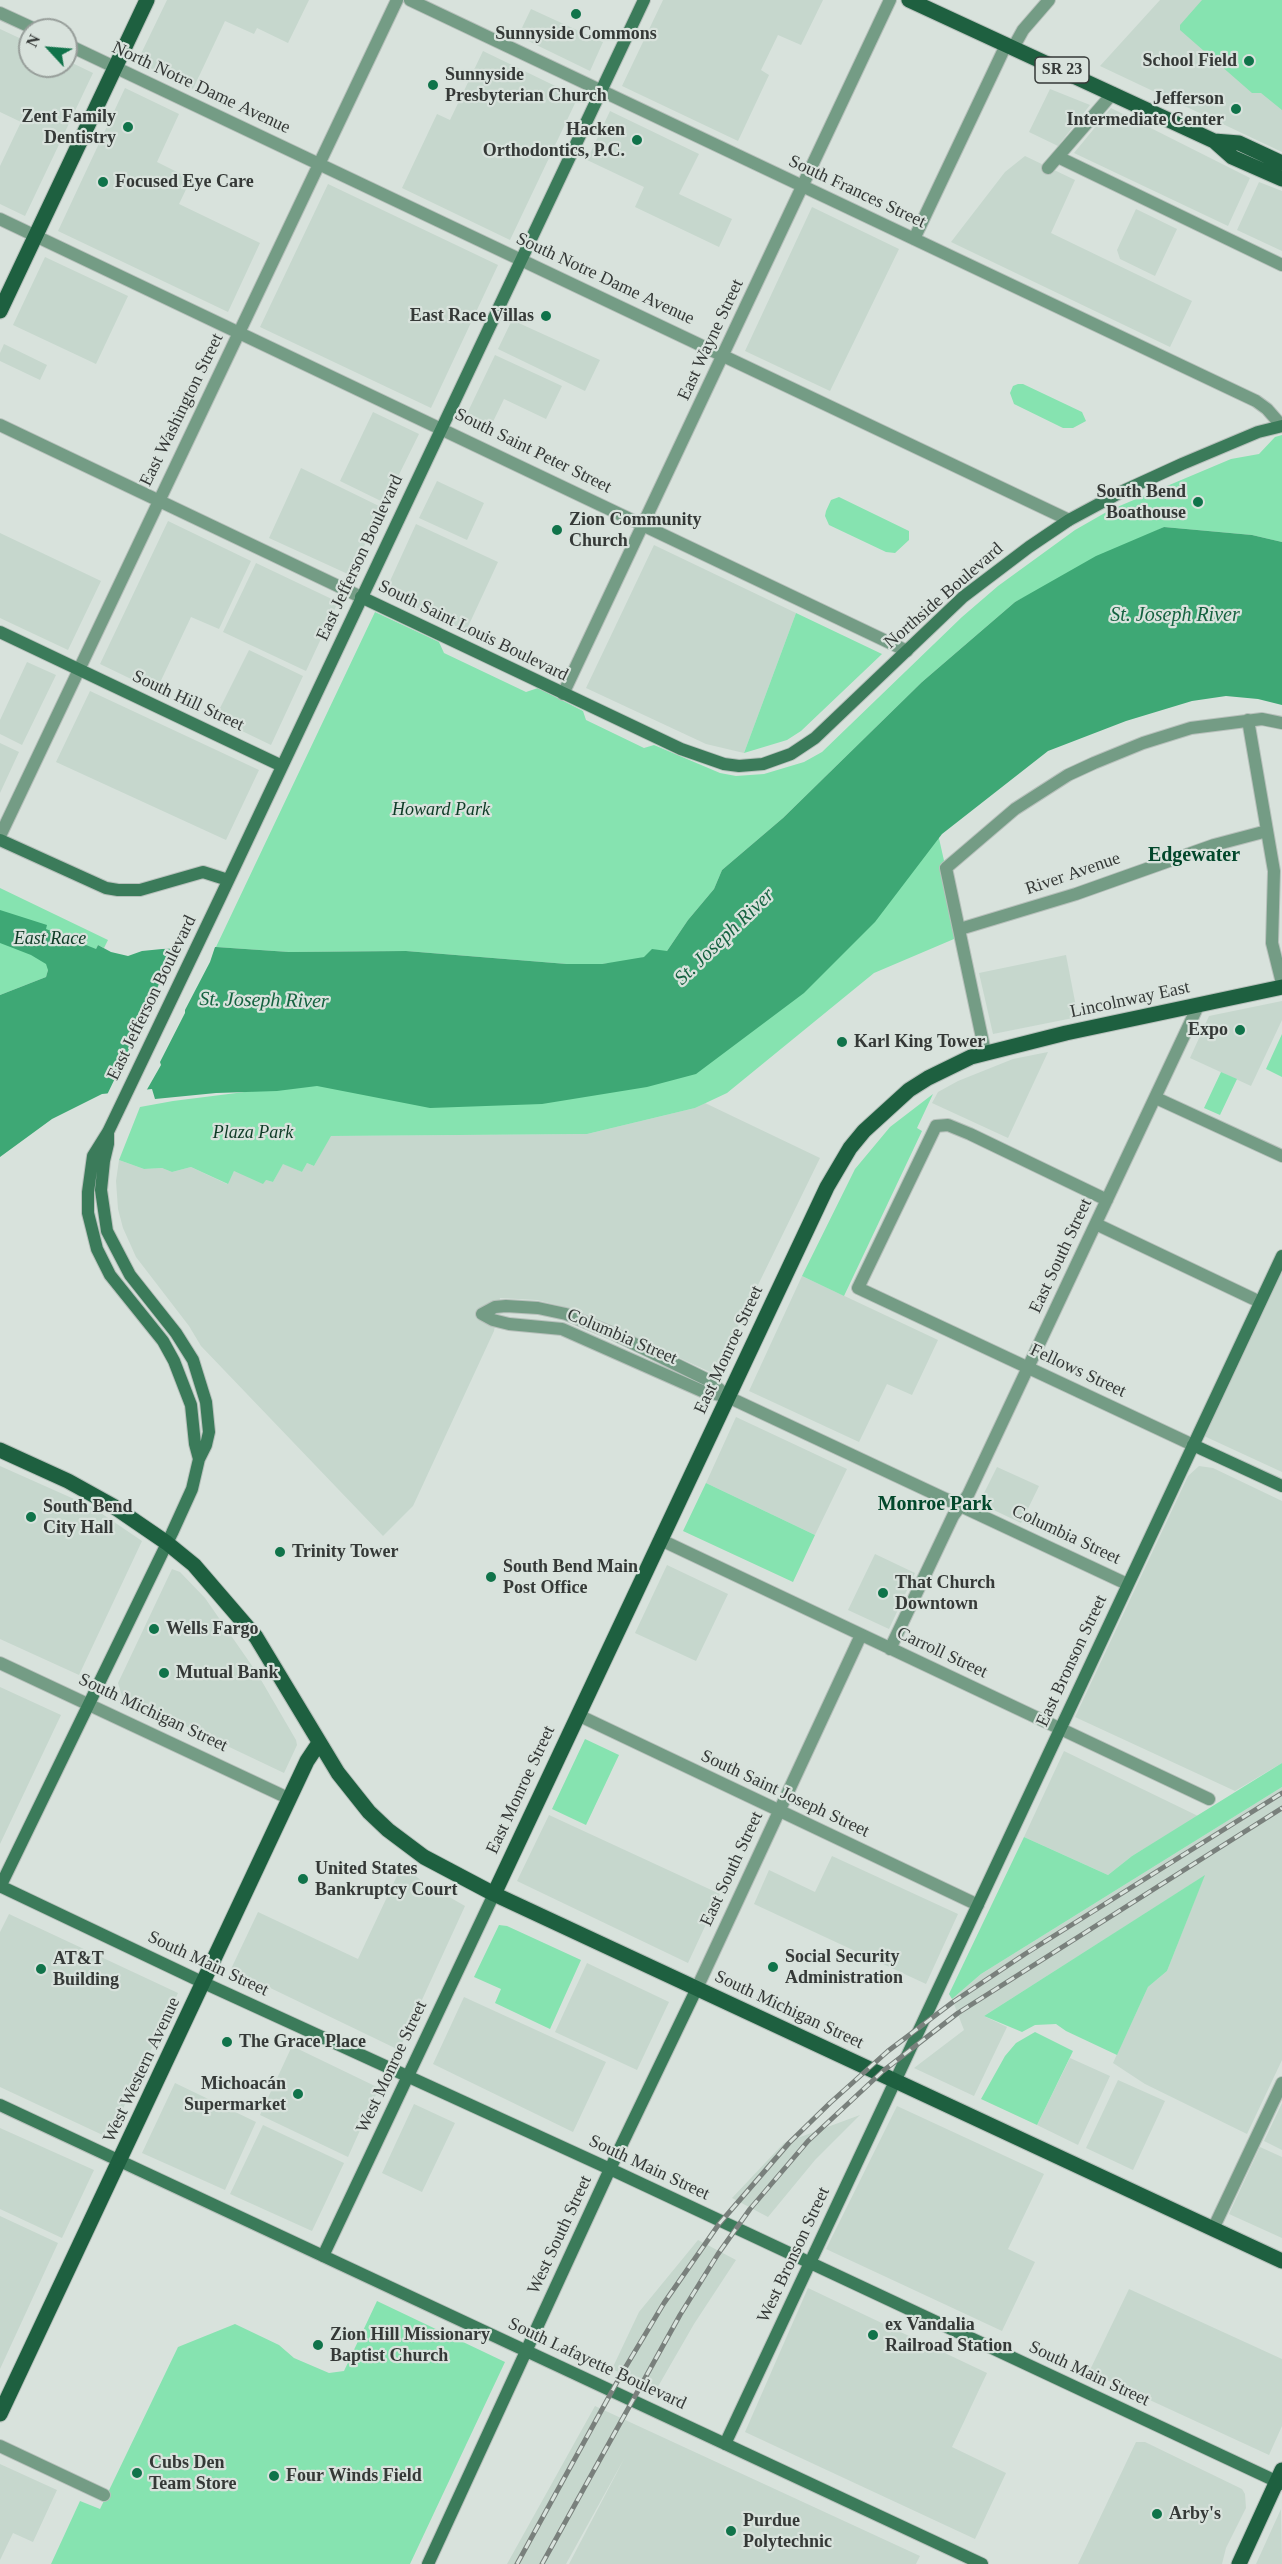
<!DOCTYPE html>
<meta charset="utf-8">
<style>
body{margin:0}
#map{position:relative;width:1282px;height:2564px;overflow:hidden;background:#d8e2dc;font-family:"Times New Roman",serif}
canvas{display:block}
.north{position:absolute;left:18px;top:18px;width:60px;height:60px;box-sizing:border-box;background:#d8e2dc;border:2px solid #979e9a;border-radius:50%;rotate:296deg;font-size:16px;font-weight:700;line-height:24px;text-align:center;color:#353937}
.north::after{content:'';display:block;margin:auto;width:21px;height:27px;background:#10734a;clip-path:polygon(50% 0,100% 100%,50% 72%,0 100%)}
</style>
<div id="map">
<canvas width="1282" height="2564"></canvas>
<div class="north">N</div>
</div>
<script>
const g = document.querySelector('canvas').getContext('2d');
g.lineJoin = 'round';
function paint(path, color) { g.fillStyle = color; g.fill(path, 'evenodd'); }
const toPath = rows => new Path2D(rows.map(r => 'M' + r).join(''));
function stroke(path, color, width, dash) { g.strokeStyle = color; g.lineWidth = width; g.lineCap = dash ? 'butt' : 'round'; g.setLineDash(dash || []); g.stroke(path); }
function write(font, color, halo, rows, align = 'center') {
  g.font = font + ' "Times New Roman",serif'; g.lineWidth = 4.5; g.setLineDash([]); g.textBaseline = 'middle'; g.strokeStyle = halo; g.fillStyle = color; for (const [text, x, y, turn = 0] of rows) {
    g.save(); g.translate(x, y); g.rotate((+turn || 0) * Math.PI / 180); g.textAlign = isNaN(turn) ? turn : align; if (halo) g.strokeText(text, 0, 0); g.fillText(text, 0, 0); g.restore();
  }
}
const built = toPath([
 [167,0,309,0,288,43,257,28,254,34,225,21,193,89,137,62],
 [663,0,823,0,801,45,778,35,761,70,769,75,738,141,622,86],
 [1160,0,1282,0,1282,152,1100,66],
 [531,9,603,42,590,71,518,36],
 [0,29,30,43,30,66,66,66,66,60,93,73,25,216,0,204,0,166,21,122,0,112],
 [483,51,578,97,510,240,402,188,437,114,450,120],
 [125,88,179,114,157,162,191,179,179,204,260,243,228,312,58,231],
 [1050,89,1090,105,1058,146,1029,132],
 [1111,108,1250,178,1228,226,1074,153],
 [610,111,699,154,679,194,732,219,719,247,635,207,644,187,587,160],
 [1025,156,1075,180,1051,233,1192,301,1170,347,951,242,1005,172],
 [1259,182,1282,191,1282,251,1237,230],
 [328,184,498,265,431,408,260,327],
 [812,207,899,249,830,391,745,351],
 [1136,209,1177,229,1155,276,1120,259,1117,250],
 [45,257,128,296,96,364,13,325],
 [512,320,600,360,585,391,498,349],
 [4,344,47,365,40,380,0,361,0,353],
 [495,355,562,386,546,419,504,399,487,434,463,422],
 [373,412,419,434,385,503,340,481],
 [301,468,383,508,350,575,269,538],
 [437,481,484,503,467,540,419,518],
 [168,521,251,561,219,629,191,617,156,691,100,664],
 [416,524,498,562,466,631,385,592],
 [0,533,101,581,68,650,0,618],
 [654,545,796,613,744,753,706,744,586,688],
 [256,563,338,602,306,671,223,632],
 [249,650,303,676,271,745,215,718],
 [27,662,56,675,22,745,0,734,0,720],
 [90,691,259,770,226,840,56,762],
 [0,743,19,752,0,793],
 [1066,955,1078,1017,993,1034,979,973],
 [1282,1001,1282,1020,1251,1086,1190,1058,1209,1016],
 [1048,1052,1008,1138,932,1103,938,1092,958,1081,1013,1059],
 [705,1103,820,1158,716,1371,710,1372,576,1310,537,1300,500,1298,494,1331,413,1506,383,1536,201,1346,189,1326,136,1257,123,1228,118,1209,116,1181,119,1160,144,1169,162,1168,172,1172,191,1167,227,1184,234,1171,273,1182,283,1163,302,1172,307,1163,314,1166,330,1136,587,1134,695,1108],
 [1282,1270,1282,1472,1204,1436],
 [802,1276,938,1340,912,1395,887,1384,859,1442,749,1391],
 [736,1417,847,1469,815,1535,706,1483],
 [0,1466,92,1507,142,1541,79,1675,0,1639],
 [1199,1466,1213,1468,1282,1501,1282,1763,1235,1791,1075,1717,1188,1476],
 [997,1467,1039,1486,1021,1523,979,1503],
 [875,1554,915,1573,889,1629,848,1610],
 [667,1565,728,1594,696,1661,635,1633],
 [172,1569,180,1572,205,1598,257,1673,296,1740,297,1745,284,1773,122,1696,118,1683],
 [0,1687,61,1715,0,1844],
 [1064,1751,1198,1816,1132,1856,1108,1875,1024,1837],
 [1282,1787,1282,2060,1247,2134,1145,2084,1113,2063,1148,1987,1167,1971,1204,1876,984,2016,1007,2027,974,2096,914,2068,964,2030,952,1999,981,1974],
 [549,1815,720,1894,688,1963,517,1881],
 [832,1856,958,1914,926,1984,754,1904,769,1870,815,1892],
 [402,1865,423,1882,465,1906,399,2050,231,1969,258,1912,358,1959],
 [9,1914,178,1993,109,2138,0,2087,0,1932],
 [587,1963,669,2002,637,2070,555,2032],
 [464,1997,606,2062,573,2132,433,2064],
 [292,2046,379,2088,348,2157,260,2115],
 [1070,2058,1110,2076,1078,2145,1037,2125],
 [1118,2080,1165,2101,1133,2170,1086,2148],
 [175,2083,256,2122,225,2190,142,2153],
 [1282,2103,1282,2150,1264,2141],
 [414,2104,455,2123,422,2192,382,2173],
 [897,2106,1044,2174,1008,2249,1035,2262,1002,2331,826,2249],
 [860,2115,815,2160,768,2217,732,2198,784,2143],
 [263,2125,344,2163,312,2231,230,2194],
 [0,2128,94,2170,62,2238,0,2209],
 [1260,2147,1282,2157,1282,2238,1229,2214],
 [0,2216,58,2243,0,2369],
 [698,2240,736,2260,694,2324,656,2390,612,2369,639,2312],
 [808,2288,987,2373,952,2447,1006,2473,975,2539,745,2432],
 [1129,2289,1282,2359,1282,2426,1269,2455,1089,2372],
 [595,2406,920,2556,916,2564,569,2564,625,2457,566,2564,507,2564],
 [1136,2442,1145,2442,1242,2489,1245,2494,1246,2508,1226,2548,1222,2564,1078,2564],
 [0,2464,57,2490,33,2542,13,2533,0,2560],
 [1281,2509,1282,2564,1256,2564]
]);
const green = toPath([
 [1202,0,1282,0,1282,110,1261,93,1252,93,1180,30,1180,25],
 [1018,384,1023,384,1082,412,1086,421,1073,428,1063,428,1014,404,1010,393,1013,386],
 [1282,435,1282,542,1252,535,1164,527,1015,602,922,682,783,818,722,870,714,889,688,920,667,951,630,961,602,964,567,964,406,951,289,952,216,947,375,612,439,642,444,653,526,692,538,688,583,711,586,720,644,748,654,745,720,773,736,776,764,774,804,762,822,752,962,617,998,586,1075,530,1110,510,1231,459,1259,454,1275,437],
 [839,497,909,531,909,540,895,553,886,552,829,525,825,516,826,511,831,500],
 [796,613,882,654,801,731,787,740,744,753],
 [938,834,961,936,874,973,727,1093,695,1108,587,1134,331,1136,314,1166,307,1163,302,1172,283,1164,273,1182,266,1180,263,1184,234,1171,228,1184,191,1167,172,1172,162,1168,144,1169,119,1160,140,1107,173,1101,316,1083,430,1105],
 [0,888,108,940,104,948,98,945,96,949,48,970,46,977,0,995],
 [1282,1034,1282,1077,1266,1069],
 [1221,1072,1237,1079,1220,1115,1204,1108],
 [933,1094,917,1128,922,1131,844,1296,802,1276,855,1169,890,1127],
 [706,1483,815,1535,793,1582,683,1531],
 [585,1739,619,1755,586,1825,552,1809],
 [1282,1763,1282,1787,981,1974,952,1999,949,1994,1024,1837,1108,1875,1132,1856],
 [1205,1875,1167,1971,1148,1987,1117,2055,1066,2031,1056,2024,1035,2025,1022,2032,984,2016],
 [499,1925,507,1926,581,1960,550,2029,495,2003,501,1989,474,1977],
 [1035,2032,1073,2051,1037,2125,981,2099,1005,2056,1016,2043],
 [377,2301,505,2362,410,2564,51,2564,80,2501,100,2509,178,2347,235,2324,279,2345,294,2358,329,2373,344,2371]
]);
const water = toPath([
 [1164,527,1252,535,1282,542,1282,705,1258,699,1226,696,1192,701,1126,721,1048,751,942,834,875,922,804,993,696,1074,647,1087,542,1104,430,1108,317,1086,277,1091,216,1093,155,1099,152,1089,102,1094,52,1119,0,1157,0,995,46,977,48,970,46,964,31,955,0,943,0,910,47,925,46,929,96,949,98,945,111,952,128,956,142,951,162,949,216,947,289,952,406,951,567,964,602,964,644,957,652,949,667,951,688,920,714,889,722,870,783,818,922,682,1015,602,1096,556]
]);
const pier = toPath([
 [216,944,210,962,185,1010,185,1013,160,1062,161,1065,145,1093,106,1097,143,1020,143,1014,146,1013,168,964,178,945]
]);
const street = toPath([
 [410,0,1256,401,1267,409,1282,426],
 [0,13,37,30],
 [66,44,1069,520],
 [1013,48,1023,30,1049,0],
 [1058,157,1282,265],
 [1048,168,1113,93],
 [0,219,907,651],
 [914,239,1006,45],
 [0,425,361,597],
 [563,694,890,0],
 [1248,720,1274,871,1272,943,1282,983],
 [0,836,397,0],
 [960,929,1076,894,1214,845,1267,831],
 [985,1052,946,868,1015,809,1068,775,1094,763,1143,743,1191,728,1262,719,1282,723],
 [1156,1098,1282,1156],
 [1107,1200,970,1134,948,1125,936,1126,858,1288,1193,1445],
 [1096,1224,1260,1302],
 [482,1314,493,1320,509,1324,562,1329,702,1391,728,1397,1127,1584],
 [482,1314,495,1307,506,1306,538,1308,566,1314,612,1333,708,1380,725,1394],
 [661,1540,1209,1799],
 [890,1649,953,1516,968,1495,1198,1006],
 [0,1663,290,1799],
 [578,1715,978,1905],
 [697,1988,861,1635],
 [1213,2229,1282,2083],
 [0,2446,104,2495]
]);
const secondary = toPath([
 [361,597,681,749,724,764,739,766,763,764,791,754,815,738,963,597,1029,547,1069,520,1123,491,1182,464,1258,432,1282,426],
 [0,632,282,766],
 [0,840,106,888,118,890,140,890,203,872,228,880],
 [1193,1445,1282,1486],
 [199,1459,195,1444,191,1405,174,1361,163,1341,110,1275,97,1249,88,1213,88,1192,93,1156,108,1132,219,900,644,0],
 [0,1886,204,1983,610,2169,1282,2484],
 [0,1887,172,1533,192,1489,199,1459,206,1445,209,1432,206,1402,193,1360,176,1333,130,1275,107,1231,101,1190,104,1161,108,1144,108,1133],
 [0,2105,982,2564],
 [323,2256,494,1894],
 [725,2444,1282,1256],
 [428,2564,610,2169,697,1988]
]);
const primary = toPath([
 [909,0,1214,141,1232,157,1282,179],
 [1214,141,1239,143,1282,163],
 [0,311,147,0],
 [0,1450,68,1481,113,1506,167,1543,194,1565,256,1637,338,1773,369,1812,388,1830,424,1857,494,1894,1282,2261],
 [494,1894,827,1187,850,1148,864,1131,909,1090,928,1078,971,1057,1066,1033,1282,987],
 [0,2414,307,1761,319,1743],
 [1239,2564,1282,2470]
]);
const rail = toPath([
 [517,2564,622,2373,664,2303,719,2224,789,2143,830,2103,888,2051,953,2002,1025,1954,1282,1793],
 [542,2564,680,2315,718,2254,750,2209,808,2141,883,2071,958,2013,1282,1808]
]);
const markers = [
 [576,14,6,"#10734a"],
 [1249,61,6,"#10734a"],
 [433,85,6,"#10734a"],
 [1236,109,6,"#10734a"],
 [128,127,6,"#10734a"],
 [637,140,6,"#10734a"],
 [103,182,6,"#10734a"],
 [546,316,6,"#10734a"],
 [1198,502,6,"#10734a"],
 [557,530,6,"#10734a"],
 [1240,1030,6,"#10734a"],
 [842,1042,6,"#10734a"],
 [31,1517,6,"#10734a"],
 [280,1552,6,"#10734a"],
 [491,1577,6,"#10734a"],
 [883,1593,6,"#10734a"],
 [154,1629,6,"#10734a"],
 [164,1673,6,"#10734a"],
 [303,1879,6,"#10734a"],
 [773,1967,6,"#10734a"],
 [41,1969,6,"#10734a"],
 [227,2042,6,"#10734a"],
 [298,2094,6,"#10734a"],
 [873,2335,6,"#10734a"],
 [318,2345,6,"#10734a"],
 [137,2473,6,"#10734a"],
 [274,2476,6,"#10734a"],
 [1157,2514,6,"#10734a"],
 [731,2531,6,"#10734a"]
];
const shields = [
 [1062,70,54]
];
const shieldNames = [
 ["SR 23",1062,70]
];
const poiNames = [
 ["Sunnyside Commons",576,34,"center"],
 ["School Field",1237,61,"right"],
 ["Sunnyside",445,75],
 ["Presbyterian Church",445,96],
 ["Jefferson",1224,99,"right"],
 ["Intermediate Center",1224,120,"right"],
 ["Zent Family",116,117,"right"],
 ["Dentistry",116,138,"right"],
 ["Hacken",625,130,"right"],
 ["Orthodontics, P.C.",625,151,"right"],
 ["Focused Eye Care",115,182],
 ["East Race Villas",534,316,"right"],
 ["South Bend",1186,492,"right"],
 ["Boathouse",1186,513,"right"],
 ["Zion Community",569,520],
 ["Church",569,541],
 ["Expo",1228,1030,"right"],
 ["Karl King Tower",854,1042],
 ["South Bend",43,1507],
 ["City Hall",43,1528],
 ["Trinity Tower",292,1552],
 ["South Bend Main",503,1567],
 ["Post Office",503,1588],
 ["That Church",895,1583],
 ["Downtown",895,1604],
 ["Wells Fargo",166,1629],
 ["Mutual Bank",176,1673],
 ["United States",315,1869],
 ["Bankruptcy Court",315,1890],
 ["Social Security",785,1957],
 ["Administration",785,1978],
 ["AT&T",53,1959],
 ["Building",53,1980],
 ["The Grace Place",239,2042],
 ["Michoacán",286,2084,"right"],
 ["Supermarket",286,2105,"right"],
 ["ex Vandalia",885,2325],
 ["Railroad Station",885,2346],
 ["Zion Hill Missionary",330,2335],
 ["Baptist Church",330,2356],
 ["Cubs Den",149,2463],
 ["Team Store",149,2484],
 ["Four Winds Field",286,2476],
 ["Arby's",1169,2514],
 ["Purdue",743,2521],
 ["Polytechnic",743,2542]
];
const streetNames = [
 ["North Notre Dame Avenue",201,88,25],
 ["South Frances Street",857,192,25],
 ["South Notre Dame Avenue",605,279,25],
 ["East Wayne Street",711,340,-65],
 ["East Washington Street",182,410,-64],
 ["South Saint Peter Street",533,451,26],
 ["East Jefferson Boulevard",360,558,-65],
 ["Northside Boulevard",944,596,-41],
 ["South Saint Louis Boulevard",473,631,26],
 ["South Hill Street",188,701,25],
 ["River Avenue",1073,874,-19],
 ["East Jefferson Boulevard",152,998,-64],
 ["Lincolnway East",1130,1000,-12],
 ["East South Street",1061,1256,-65],
 ["Columbia Street",622,1337,23],
 ["East Monroe Street",729,1350,-65],
 ["Fellows Street",1078,1371,25],
 ["Columbia Street",1066,1535,25],
 ["Carroll Street",942,1653,25],
 ["East Bronson Street",1072,1661,-65],
 ["South Michigan Street",153,1713,25],
 ["East Monroe Street",521,1790,-65],
 ["South Saint Joseph Street",785,1794,25],
 ["East South Street",732,1869,-65],
 ["South Main Street",208,1964,25],
 ["South Michigan Street",789,2010,25],
 ["West Monroe Street",392,2067,-65],
 ["West Western Avenue",142,2070,-65],
 ["South Main Street",649,2168,25],
 ["West South Street",560,2235,-65],
 ["West Bronson Street",794,2255,-65],
 ["South Lafayette Boulevard",597,2364,25],
 ["South Main Street",1089,2374,25]
];
const parkNames = [
 ["Howard Park",441,810],
 ["East Race",50,939],
 ["Plaza Park",253,1133]
];
const waterNames = [
 ["St. Joseph River",1175,616],
 ["St. Joseph River",725,937,-44],
 ["St. Joseph River",264,1001,1]
];
const neighbourhoodNames = [
 ["Edgewater",1194,856],
 ["Monroe Park",935,1505]
];
paint(built, '#c6d7cd');
paint(green, '#86e3b0');
paint(water, '#3ea875');
paint(pier, '#d8e2dc');
stroke(street, '#b7c0bb', 14);
stroke(secondary, '#b7c0bb', 14);
stroke(primary, '#b7c0bb', 17);
stroke(street, '#749c85', 12);
stroke(secondary, '#3b7b5a', 12);
stroke(primary, '#1e6040', 15);
stroke(rail, '#79807c', 5);
stroke(rail, '#d8e2dc', 3, [9]);
for (const [x, y, r, color] of markers) { const dot = new Path2D(); dot.arc(x, y, r, 0, 2 * Math.PI); g.fillStyle = color; g.fill(dot); stroke(dot, '#d8e2dc', 2); }
for (const [x, y, w] of shields) { const box = new Path2D(); box.roundRect(x - w / 2, y - 13, w, 26, 4.5); g.fillStyle = '#d8e2dc'; g.fill(box); stroke(box, '#353937', 1.5); }
write('bold 16px', '#353937', null, shieldNames);
write('bold 18px', '#353937', '#d8e2dc', poiNames, 'left');
write('18px', '#353937', '#d8e2dc', streetNames);
write('italic 18px', '#0e3b26', '#d8e2dc', parkNames);
write('italic 20px', '#156240', '#d8e2dc', waterNames);
write('bold 20px', '#02472b', '#d8e2dc', neighbourhoodNames);
</script>
